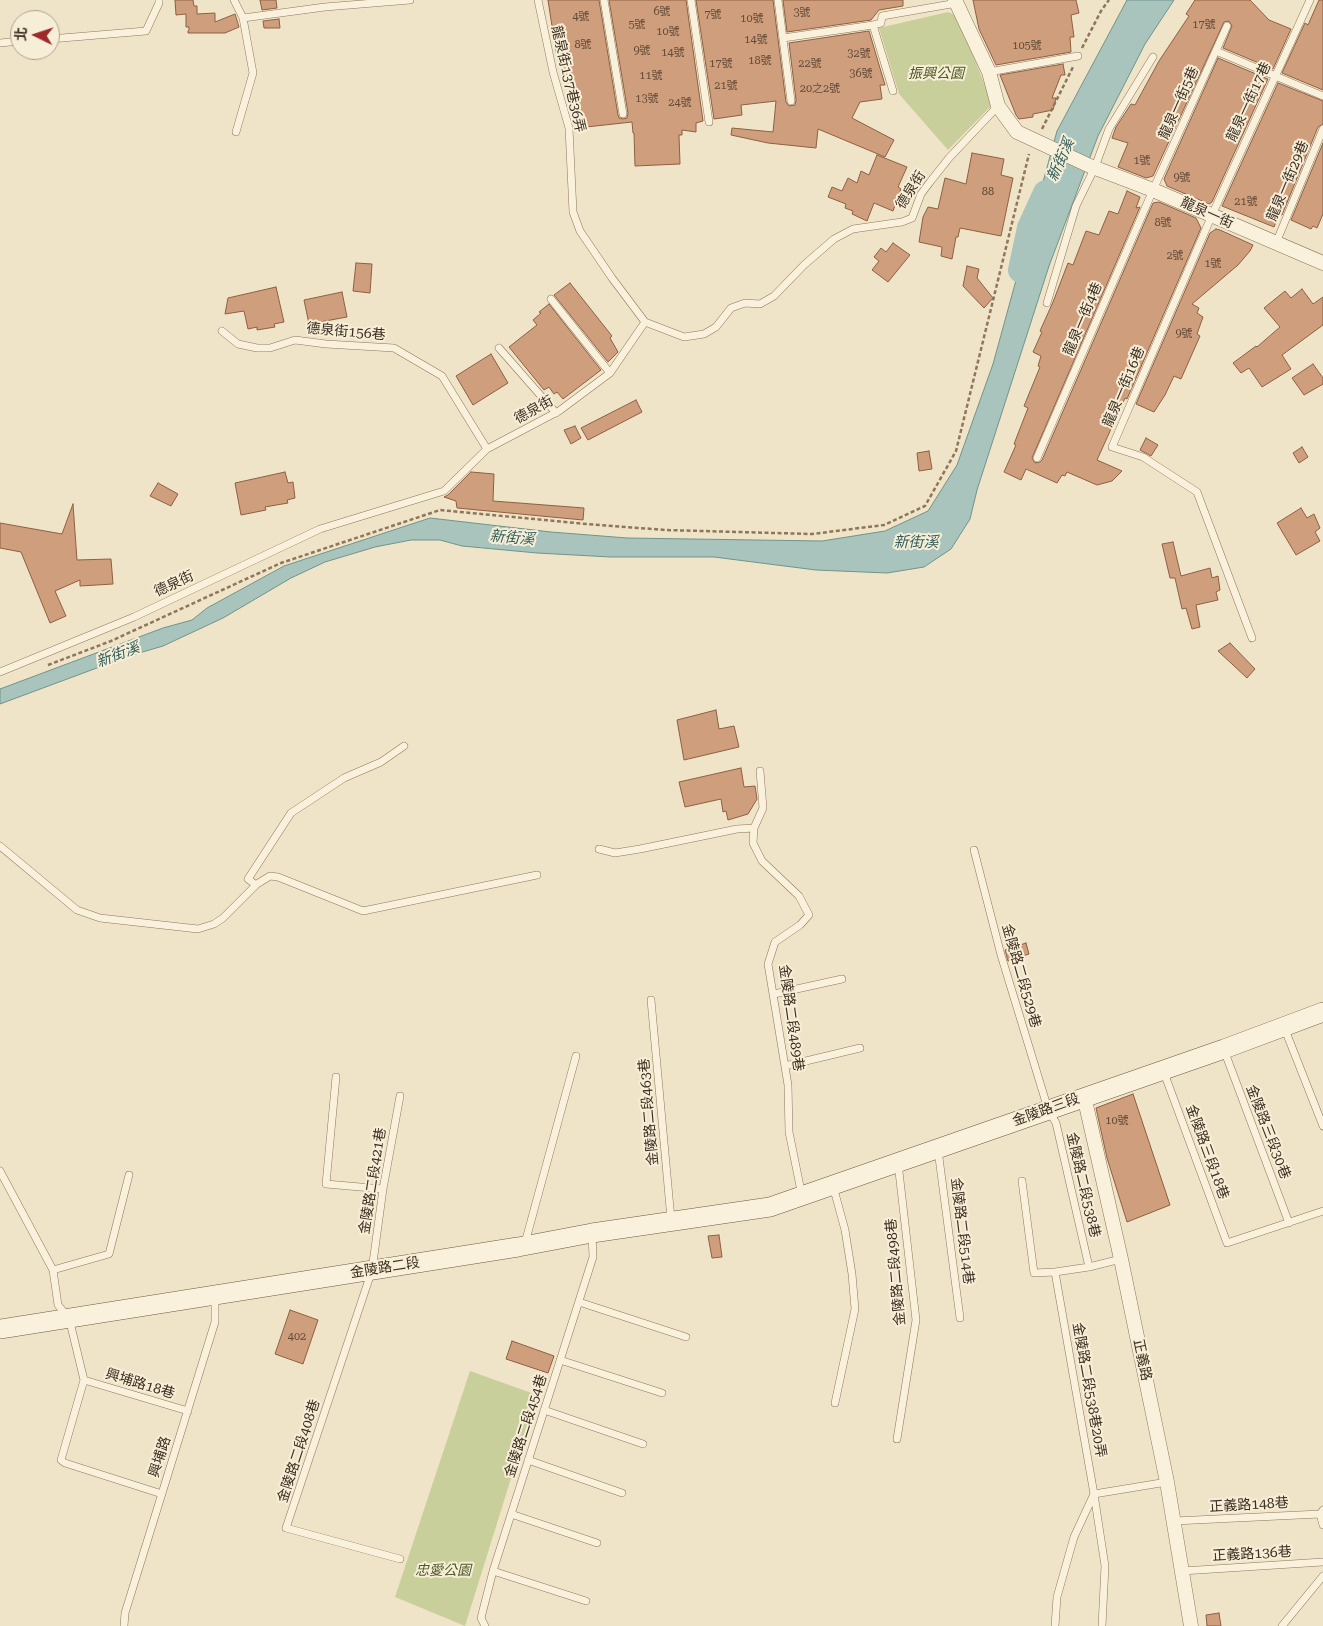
<!DOCTYPE html>
<meta charset="utf-8">
<style>
body{margin:0}
#map{position:relative;width:1323px;height:1626px;overflow:hidden;background:#f0e4c8;font-family:"Roboto Serif","Noto Sans TC",serif}
canvas{display:block}
.north{position:absolute;left:10px;top:10px;width:50px;height:50px;box-sizing:border-box;background:#f7eed8;border:1px solid #ada18e;border-radius:50%;rotate:274deg;font-size:14px;font-weight:700;line-height:20px;text-align:center;color:#3d2e20}
.north::after{content:'';display:block;margin:auto;width:18px;height:22px;background:#9e2a2b;clip-path:polygon(50% 0,100% 100%,50% 72%,0 100%)}
</style>
<div id="map">
<canvas width="1323" height="1626"></canvas>
<div class="north">北</div>
</div>
<script>
const g = document.querySelector('canvas').getContext('2d');
g.lineJoin = 'round';
function paint(path, color) { g.fillStyle = color; g.fill(path, 'evenodd'); }
const toPath = rows => new Path2D(rows.map(r => 'M' + r).join(''));
function stroke(path, color, width, dash) { g.strokeStyle = color; g.lineWidth = width; g.lineCap = dash ? 'butt' : 'round'; g.setLineDash(dash || []); g.stroke(path); }
function write(font, color, halo, rows, align = 'center') {
  g.font = font + ' "Roboto Serif","Noto Sans TC",serif'; g.lineWidth = 4; g.setLineDash([]); g.textBaseline = 'middle'; g.strokeStyle = halo; g.fillStyle = color; for (const [text, x, y, turn = 0] of rows) {
    g.save(); g.translate(x, y); g.rotate((+turn || 0) * Math.PI / 180); g.textAlign = isNaN(turn) ? turn : align; if (halo) g.strokeText(text, 0, 0); g.fillText(text, 0, 0); g.restore();
  }
}
const green = toPath([
 [948,12,958,16,989,96,990,107,948,150,899,94,879,28],
 [470,1371,537,1395,465,1626,395,1597]
]);
const water = toPath([
 [1127,0,1174,0,1145,44,1098,136,1049,266,977,490,970,519,951,549,924,567,887,573,816,570,714,557,611,557,537,553,462,546,440,540,411,540,375,547,325,562,291,578,223,618,163,646,129,656,0,704,0,689,163,628,192,620,207,608,284,566,430,518,551,532,627,538,822,541,885,531,928,511,957,465,993,364,1057,131,1127,0]
]);
const river = toPath([
 [1021,270,1030,228,1046,193]
]);
const building = toPath([
 [175,0,193,0,194,6,197,6,197,14,215,13,215,22,235,14,239,27,225,33,188,33,188,31,189,30,189,27,186,27,186,14,176,15,175,0],
 [260,0,276,0,277,8,262,10,260,0],
 [548,0,599,0,618,115,619,118,623,119,627,118,628,113,609,0,686,0,703,121,696,123,696,132,682,130,682,135,679,135,680,164,635,166,634,133,633,133,632,122,577,128,569,90,556,52,548,0],
 [696,0,773,0,786,102,789,106,795,105,796,100,789,43,869,31,885,85,880,85,882,99,860,102,852,118,894,140,885,157,818,129,816,148,768,143,731,135,732,128,773,132,776,101,741,105,742,115,714,119,696,0],
 [783,0,903,0,903,6,879,10,871,20,787,32,783,0],
 [973,0,1076,0,1079,13,1071,15,1074,37,1070,37,1071,52,996,65,979,29,973,0],
 [1195,0,1250,0,1269,20,1291,29,1273,69,1223,48,1232,26,1229,21,1224,22,1153,176,1146,178,1118,167,1128,143,1112,138,1116,127,1131,104,1135,105,1159,61,1189,16,1186,14,1195,0],
 [1319,0,1323,0,1323,90,1282,73,1305,23,1308,25,1319,0],
 [279,19,280,28,264,28,263,21,279,19],
 [1218,58,1268,79,1212,202,1209,204,1167,186,1164,179,1218,58],
 [1063,64,1065,75,1061,75,1052,98,1056,98,1053,110,1033,114,1033,117,1019,119,1016,115,1000,75,1063,64],
 [1278,83,1323,101,1323,124,1318,127,1282,215,1279,214,1274,227,1222,206,1278,83],
 [1323,143,1323,214,1317,228,1313,226,1311,229,1291,220,1323,143],
 [972,153,1004,159,1001,175,1013,178,1001,236,960,228,958,237,956,237,952,259,941,256,942,247,919,242,923,217,928,207,938,209,945,178,966,184,972,153],
 [877,155,907,167,898,187,901,189,893,211,874,203,867,221,852,214,853,211,845,208,846,204,828,197,832,187,842,191,848,178,857,183,861,171,869,175,877,155],
 [1127,191,1140,197,1136,208,1140,207,1032,458,1035,463,1040,462,1042,460,1153,203,1159,202,1196,218,1201,228,1127,399,1125,398,1097,460,1122,471,1112,481,1097,485,1067,472,1065,476,1062,475,1057,483,1026,469,1021,480,1004,472,1016,445,1014,444,1028,408,1024,406,1040,367,1038,366,1041,356,1033,352,1042,332,1040,331,1053,302,1068,263,1073,265,1086,231,1099,235,1109,211,1118,214,1127,191],
 [1216,229,1220,230,1253,245,1250,251,1238,265,1192,304,1199,308,1197,313,1203,317,1197,334,1200,336,1181,379,1174,376,1165,395,1154,412,1136,404,1210,233,1216,229],
 [893,243,910,255,888,282,872,270,879,261,874,257,881,248,886,252,893,243],
 [356,263,372,264,370,293,353,291,356,263],
 [967,266,979,269,977,278,993,298,984,308,963,286,967,266],
 [570,283,612,336,610,338,618,352,608,362,554,295,570,283],
 [276,287,284,322,274,324,275,327,257,330,257,327,248,329,244,311,225,314,228,298,276,287],
 [1302,289,1313,304,1323,297,1323,325,1282,355,1291,369,1262,387,1249,368,1241,373,1233,363,1256,346,1257,347,1280,327,1264,308,1285,291,1291,298,1302,289],
 [342,292,347,317,309,324,304,300,342,292],
 [549,304,601,370,563,399,557,392,554,394,549,387,544,390,509,347,537,325,533,320,541,313,539,312,549,304],
 [491,354,508,383,473,405,456,376,491,354],
 [1313,364,1323,378,1323,384,1304,395,1292,378,1313,364],
 [636,400,642,412,588,440,581,428,636,400],
 [575,426,581,438,571,444,564,430,575,426],
 [1146,438,1158,445,1151,456,1140,450,1146,438],
 [1302,447,1308,457,1299,463,1293,453,1302,447],
 [929,451,932,469,919,471,917,453,929,451],
 [285,472,288,483,293,482,295,498,287,500,288,503,265,507,266,510,241,515,235,483,285,472],
 [471,472,494,474,493,501,584,508,583,520,457,508,456,501,444,497,448,495,471,472],
 [158,483,178,494,171,506,150,496,158,483],
 [73,504,77,560,111,559,113,584,80,586,80,580,55,591,66,616,50,623,21,552,0,548,0,523,62,534,73,504],
 [1301,508,1307,518,1314,514,1320,528,1315,532,1320,541,1296,555,1277,523,1301,508],
 [1173,542,1181,576,1210,568,1212,578,1218,576,1220,590,1216,592,1218,600,1196,605,1200,627,1192,629,1186,608,1182,609,1175,578,1170,578,1162,544,1173,542],
 [1230,643,1255,669,1247,678,1218,651,1230,643],
 [716,710,719,729,734,726,739,747,684,760,677,720,716,710],
 [741,768,744,787,755,786,757,799,748,814,728,820,726,811,723,812,721,799,685,807,679,782,741,768],
 [1026,943,1029,954,1008,961,1005,950,1026,943],
 [1133,1094,1170,1205,1127,1222,1107,1158,1096,1108,1133,1094],
 [719,1235,722,1257,712,1258,708,1236,719,1235],
 [290,1310,318,1320,303,1364,275,1354,290,1310],
 [512,1341,554,1356,548,1373,506,1359,512,1341],
 [1219,1613,1221,1626,1207,1626,1206,1615,1219,1613]
]);
const path = toPath([
 [1082,48,1101,11,1109,0],
 [1042,129,1073,67],
 [48,665,111,641,281,563,440,510,586,524,666,530,812,534,884,525,925,506,956,451,1029,154]
]);
const service = toPath([
 [234,0,243,18,253,73,236,132],
 [538,0,553,72,569,128,573,212,580,231,612,278,645,322],
 [604,0,623,114],
 [691,0,709,122],
 [778,0,791,101],
 [243,18,325,7,410,0],
 [873,25,893,91],
 [783,38,873,25,881,23,882,16,957,3],
 [50,39,146,31,159,3,159,0],
 [0,43,20,41],
 [1216,51,1323,96],
 [989,72,1078,56],
 [1276,243,1323,129],
 [551,299,610,373],
 [1047,303,1076,206,1095,167,1109,129,1153,57],
 [645,322,684,337,704,334,716,327,731,308,745,303,760,304,774,296,804,265,834,239,853,229,902,222,912,218,921,194,930,182,949,158,998,106],
 [222,331,238,344,257,348,270,348,295,340,326,344,394,348,442,376,487,449],
 [499,348,556,413],
 [1037,458,1153,190,1227,26],
 [1252,638,1197,492,1143,457,1112,447,1212,215,1310,0],
 [0,672,134,617,320,529,444,491,487,449,559,411,610,373,645,322],
 [754,828,763,808,760,771],
 [0,846,77,910,100,918,198,929,214,924,223,918,257,884,270,876,278,877,363,911,537,875],
 [599,849,615,853,640,849,737,829,754,828,753,843,762,861,799,896,809,915,800,925,775,942,768,964,788,1085,789,1132,802,1196],
 [974,850,1001,955,1048,1109,1056,1123,1089,1267],
 [256,885,248,879,291,813,344,778,381,762,404,746],
 [774,994,842,979],
 [651,1000,671,1219],
 [1284,1027,1323,1126],
 [1224,1050,1289,1223],
 [785,1066,860,1048],
 [1163,1070,1227,1243,1323,1211],
 [336,1077,326,1184,383,1189],
 [400,1096,383,1189,372,1270,286,1528,400,1559],
 [938,1150,960,1318],
 [0,1171,53,1270],
 [129,1175,109,1254,53,1270,58,1305,69,1318,84,1380,61,1460,65,1463,162,1494],
 [1022,1181,1034,1273,1055,1272,1094,1494,1105,1566,1102,1626],
 [833,1186,845,1230,852,1274,855,1309,835,1403],
 [525,1243,576,1056],
 [1055,1272,1089,1267,1121,1259],
 [579,1302,686,1337],
 [560,1360,662,1393],
 [84,1380,188,1411],
 [544,1410,643,1444],
 [897,1439,916,1320,898,1163],
 [528,1460,622,1493],
 [511,1514,597,1543],
 [1320,1514,1323,1525],
 [1174,1521,1320,1514,1323,1510],
 [493,1571,586,1601],
 [1182,1571,1323,1562],
 [124,1626,125,1613,215,1322,215,1295],
 [485,1626,481,1618,493,1571,593,1257,592,1234],
 [1055,1626,1057,1597,1074,1537,1094,1494,1167,1482],
 [1282,1626,1323,1576]
]);
const minor = toPath([
 [955,0,989,72,998,106,1017,132,1090,166,1153,190,1323,263],
 [1084,1096,1121,1259,1167,1482,1191,1626]
]);
const secondary = toPath([
 [0,1329,518,1247,592,1233,770,1207,1224,1049,1323,1012]
]);
const numberNames = [
 ["6號",662,12],
 ["3號",802,13],
 ["7號",713,15],
 ["4號",581,17],
 ["10號",752,19],
 ["5號",637,25],
 ["17號",1204,25],
 ["10號",668,32],
 ["14號",756,40],
 ["8號",583,45],
 ["105號",1027,46],
 ["9號",642,51],
 ["14號",673,53],
 ["32號",859,54],
 ["18號",760,61],
 ["17號",721,64],
 ["22號",810,64],
 ["36號",861,74],
 ["11號",651,76],
 ["21號",726,86],
 ["20之2號",820,89],
 ["13號",647,99],
 ["24號",680,103],
 ["1號",1142,161],
 ["9號",1182,178],
 ["88",988,192],
 ["21號",1246,202],
 ["8號",1163,223],
 ["2號",1175,256],
 ["1號",1213,264],
 ["9號",1184,334],
 ["10號",1117,1121],
 ["402",297,1337]
];
const parkNames = [
 ["振興公園",936,74],
 ["忠愛公園",443,1571]
];
const streetNames = [
 ["龍泉街137巷36弄",568,79,77],
 ["龍泉一街17巷",1249,102,-65],
 ["龍泉一街5巷",1179,103,-66],
 ["龍泉一街29巷",1288,181,-67],
 ["德泉街",911,190,-58],
 ["龍泉一街",1207,213,24],
 ["龍泉一街4巷",1083,319,-67],
 ["德泉街156巷",346,332,5],
 ["龍泉一街16巷",1124,387,-67],
 ["德泉街",534,410,-29],
 ["德泉街",174,584,-25],
 ["金陵路二段529巷",1021,976,74],
 ["金陵路二段489巷",791,1018,82],
 ["金陵路三段",1046,1110,-20],
 ["金陵路二段463巷",649,1112,-95],
 ["金陵路三段30巷",1268,1132,69],
 ["金陵路三段18巷",1207,1152,70],
 ["金陵路二段421巷",373,1181,-81],
 ["金陵路二段538巷",1083,1185,77],
 ["金陵路二段514巷",962,1231,83],
 ["金陵路二段",385,1268,-9],
 ["金陵路二段498巷",896,1272,-95],
 ["正義路",1142,1360,78],
 ["興埔路18巷",140,1384,17],
 ["金陵路二段538巷20弄",1089,1390,80],
 ["金陵路二段454巷",526,1426,-72],
 ["金陵路二段408巷",299,1451,-72],
 ["興埔路",160,1457,-72],
 ["正義路148巷",1249,1505,-3],
 ["正義路136巷",1252,1554,-3]
];
const waterNames = [
 ["新街溪",1061,160,-66],
 ["新街溪",512,538,5],
 ["新街溪",916,543],
 ["新街溪",118,655,-21]
];
paint(green, '#c9cf9b');
paint(water, '#a9c4bc');
stroke(water, '#6f938a', 1);
stroke(river, '#a9c4bc', 26);
paint(building, '#cf9f7d');
stroke(building, '#8d5f41', 1);
stroke(service, '#8d765c', 8);
stroke(minor, '#8d765c', 15);
stroke(secondary, '#6f573f', 20);
stroke(path, '#8d765c', 2.5, [4, 2.5]);
stroke(service, '#faf1dc', 7);
stroke(minor, '#faf1dc', 14);
stroke(secondary, '#faf1dc', 19);
write('11px', '#624a37', null, numberNames);
write('italic 14px', '#4d5a26', '#f7eed8', parkNames);
write('14px', '#3d2e20', '#f7eed8', streetNames);
write('italic 15px', '#2f5d5a', '#f7eed8', waterNames);
</script>
